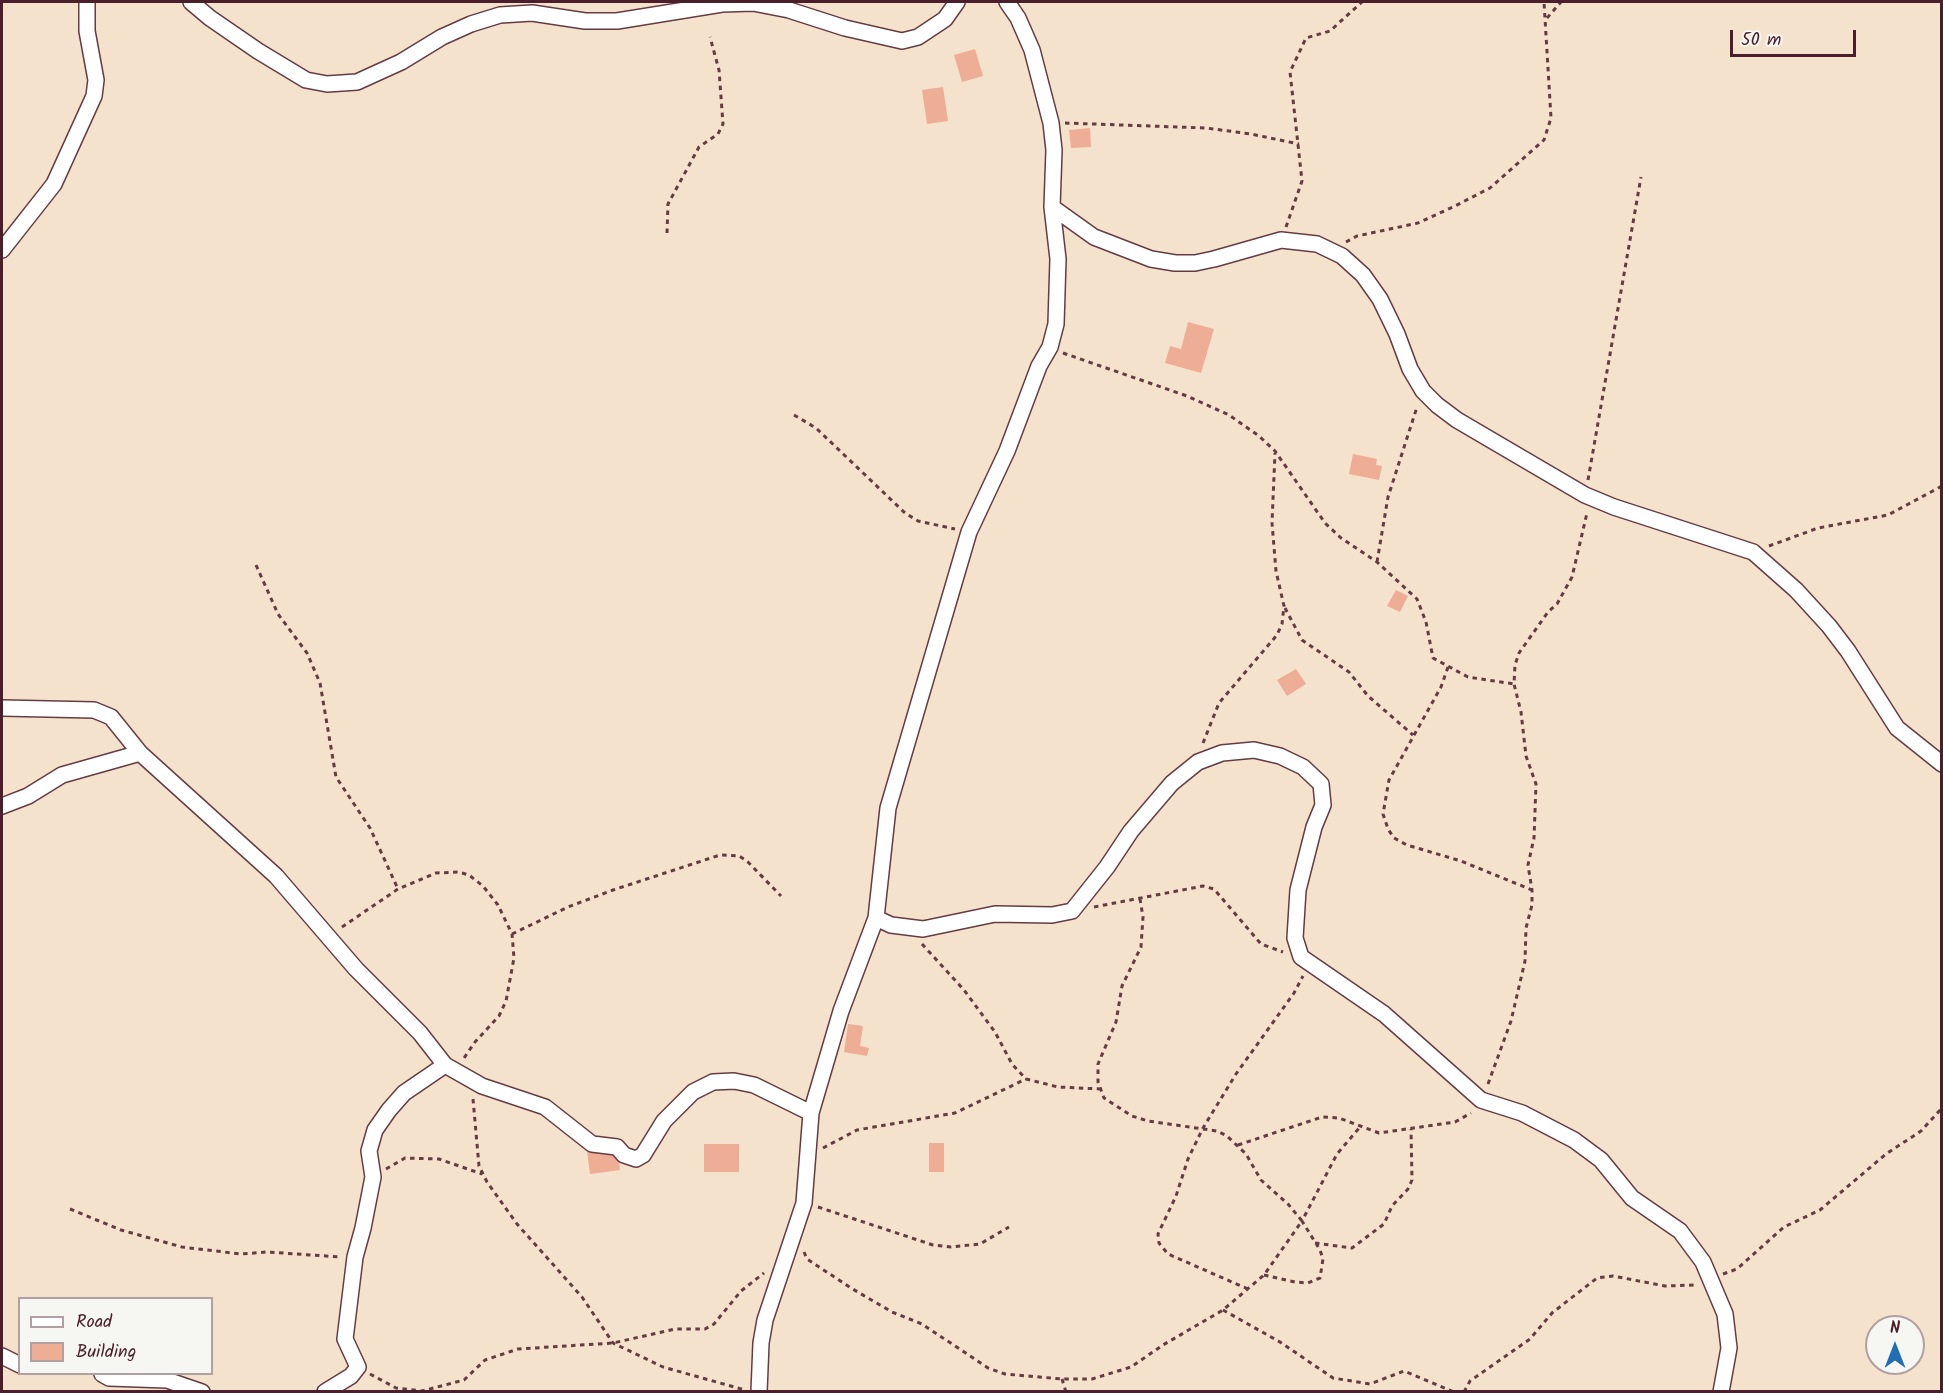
<!DOCTYPE html>
<style>
body{margin:0}
#map{position:relative;width:1943px;height:1393px;overflow:hidden;background:#f5e2cc;font-family:Kalam,sans-serif}
canvas{display:block}
.frame{position:absolute;inset:0;border:3px solid #4a1f2b;pointer-events:none}
.legend{position:absolute;left:18px;top:1297px;width:195px;height:78px;box-sizing:border-box;background:#f6f6f2;border:2px solid #b1a0a2;margin:0;padding:8px 10px;list-style:none;font-size:18px;color:#4a1f2b}
.legend li{display:flex;align-items:center;gap:12px;height:30px}
.legend b{width:30px;border:2px solid #b1a0a2}
.north{position:absolute;left:1865px;top:1315px;width:60px;height:60px;box-sizing:border-box;background:#f6f6f2;border:2px solid #b1a0a2;border-radius:50%;rotate:0deg;font-size:16px;font-weight:700;line-height:24px;text-align:center;color:#4a1f2b}
.north::after{content:'';display:block;margin:auto;width:21px;height:27px;background:#1f6fb2;clip-path:polygon(50% 0,100% 100%,50% 72%,0 100%)}
.scale{position:absolute;left:1730px;top:30px;width:126px;height:27px;box-sizing:border-box;border:3px solid #4a1f2b;border-top:0;padding-left:8px;font-size:18px;line-height:21px;white-space:nowrap;color:#4a1f2b;-webkit-text-stroke:4px #f6f6f2;paint-order:stroke}
</style>
<div id="map">
<canvas width="1943" height="1393"></canvas>
<div class="frame"></div>
<ul class="legend">
<li><b style="height:8px;background:#fff"></b>Road</li>
<li><b style="height:16px;background:#eead95"></b>Building</li>
</ul>
<div class="north">N</div>
<div class="scale">50 m</div>
</div>
<script>
const g = document.querySelector('canvas').getContext('2d');
g.lineJoin = 'round';
function paint(path, color) { g.fillStyle = color; g.fill(path, 'evenodd'); }
const toPath = rows => new Path2D(rows.map(r => 'M' + r).join(''));
function stroke(path, color, width, dash) { g.strokeStyle = color; g.lineWidth = width; g.lineCap = dash ? 'butt' : 'round'; g.setLineDash(dash || []); g.stroke(path); }
const building = toPath([
 [975,49,983,76,962,82,954,55],
 [943,87,948,121,927,124,922,90],
 [1090,128,1091,147,1071,148,1069,130],
 [1188,322,1214,329,1201,373,1165,363,1170,346,1181,349],
 [1353,454,1377,459,1376,465,1382,466,1379,480,1349,474],
 [1396,590,1408,596,1400,612,1387,606],
 [1296,669,1306,684,1287,696,1277,680],
 [848,1024,863,1026,860,1046,869,1048,867,1056,844,1052],
 [929,1143,944,1143,944,1172,929,1172],
 [704,1144,739,1144,739,1172,704,1172],
 [617,1146,620,1170,590,1174,587,1151]
]);
const path = toPath([
 [1547,18,1561,2],
 [1065,123,1206,128,1251,134,1299,144],
 [1286,227,1302,181,1290,72,1306,38,1330,31,1362,2],
 [667,233,668,204,699,147,718,134,723,124,719,70,710,37],
 [1346,242,1357,236,1418,223,1453,207,1490,188,1544,140,1551,118,1544,2],
 [1063,353,1187,396,1229,415,1259,436,1275,451,1325,523,1341,538,1377,562,1417,599,1426,622,1433,658,1468,677,1514,684],
 [794,415,816,428,905,513,918,521,955,529],
 [1588,480,1641,177],
 [1769,546,1818,528,1888,515,1942,486],
 [1377,562,1388,497,1417,407],
 [256,565,278,614,307,653,320,683,336,777,370,828,398,889],
 [1285,608,1302,640,1349,672,1368,696,1413,735],
 [1448,667,1441,687,1389,780,1383,814,1388,829,1394,838,1407,845,1461,861,1532,890],
 [1203,743,1219,703,1277,635,1282,624,1284,606,1276,571,1272,523,1275,453],
 [1094,907,1203,886,1214,889,1261,944,1283,952],
 [342,927,398,889,436,873,458,872,469,875,483,886,498,905,512,934,514,958,506,1001,499,1016,475,1042,464,1058],
 [512,934,568,907,613,890,720,855,739,856,747,861,781,896],
 [922,944,964,990,995,1032,1012,1064,1026,1079,1058,1087,1101,1089],
 [1488,1084,1511,1021,1525,961,1526,928,1532,905,1532,890,1528,865,1534,838,1536,784,1526,756,1521,712,1514,684,1515,665,1519,653,1548,612,1557,604,1572,577,1587,513],
 [473,1099,479,1166,487,1182,517,1224,582,1297,613,1343,663,1367,745,1390],
 [1238,1145,1322,1117,1339,1118,1379,1133,1455,1122,1471,1113],
 [823,1148,857,1130,955,1113,1026,1079],
 [386,1169,405,1158,439,1159,482,1174],
 [818,1207,933,1245,951,1247,980,1244,1009,1227],
 [70,1209,121,1230,182,1247,241,1254,267,1252,341,1257],
 [1315,1243,1352,1248,1384,1224,1392,1206,1408,1189,1412,1180,1411,1129],
 [804,1252,807,1259,851,1288,892,1312,922,1324,988,1368,1005,1374,1062,1379,1092,1379,1131,1367,1163,1345,1223,1310,1264,1275,1302,1221,1288,1204,1261,1180,1246,1154,1227,1136,1217,1131,1148,1121,1132,1116,1104,1098,1098,1082,1098,1064,1116,1022,1122,986,1141,947,1143,917,1140,899],
 [1723,1274,1737,1269,1784,1227,1820,1210,1886,1154,1921,1131,1942,1108],
 [1264,1275,1295,1282,1308,1283,1320,1278,1323,1259,1320,1250,1302,1221,1337,1154,1360,1127],
 [1248,1289,1168,1254,1159,1243,1158,1234,1176,1196,1188,1159,1203,1128,1236,1074,1294,993,1303,976],
 [1223,1310,1280,1342,1333,1378,1370,1384,1404,1371,1454,1392],
 [370,1374,396,1388,422,1391,464,1380,485,1360,518,1349,613,1343,675,1329,705,1329,714,1324,741,1291,764,1273],
 [1062,1379,1066,1392],
 [1464,1392,1470,1381,1530,1339,1552,1313,1597,1278,1613,1276,1665,1286,1695,1285]
]);
const minor = toPath([
 [191,2,210,18,258,51,306,80,327,84,357,82,401,62,442,37,471,24,500,15,532,13,585,21,617,21,722,4,753,3,789,10,845,28,902,41,918,37,945,19,957,2],
 [1052,207,1094,237,1151,259,1175,263,1195,263,1214,259,1281,240,1317,244,1342,256,1363,275,1380,299,1397,334,1410,369,1423,391,1437,405,1457,420,1585,495,1614,507,1753,552,1796,590,1829,626,1848,651,1897,728,1942,764],
 [2,250,54,184,94,96,96,80,87,31,87,2],
 [2,708,94,710,111,717,140,753,276,876,356,969,420,1033,445,1065,482,1086,545,1107,592,1144,617,1147,624,1155,636,1159,643,1155,664,1121,693,1092,713,1082,734,1081,754,1085,811,1113],
 [2,806,28,796,62,775,140,753],
 [876,918,891,925,923,929,995,914,1052,915,1072,911,1107,867,1131,831,1172,783,1198,762,1222,753,1254,750,1280,756,1303,767,1321,784,1323,805,1314,827,1298,890,1295,938,1301,957,1384,1014,1481,1100,1522,1113,1574,1140,1601,1160,1632,1198,1680,1231,1703,1262,1725,1314,1729,1348,1721,1392],
 [2,1356,20,1365],
 [102,1374,109,1378,167,1380,202,1392],
 [325,1392,351,1376,358,1367,345,1339,355,1257,363,1228,373,1177,369,1151,375,1130,389,1110,404,1093,445,1065],
 [759,1392,761,1343,765,1320,804,1203,811,1113,841,1011,876,918,888,808,969,532,1007,451,1039,366,1050,347,1056,324,1058,259,1052,207,1054,150,1051,123,1032,50,1018,18,1007,2]
]);
paint(building, '#eead95');
stroke(minor, '#643c43', 18);
stroke(path, '#643c43', 3, [4.5, 4.5]);
stroke(minor, '#fff', 15);
</script>
